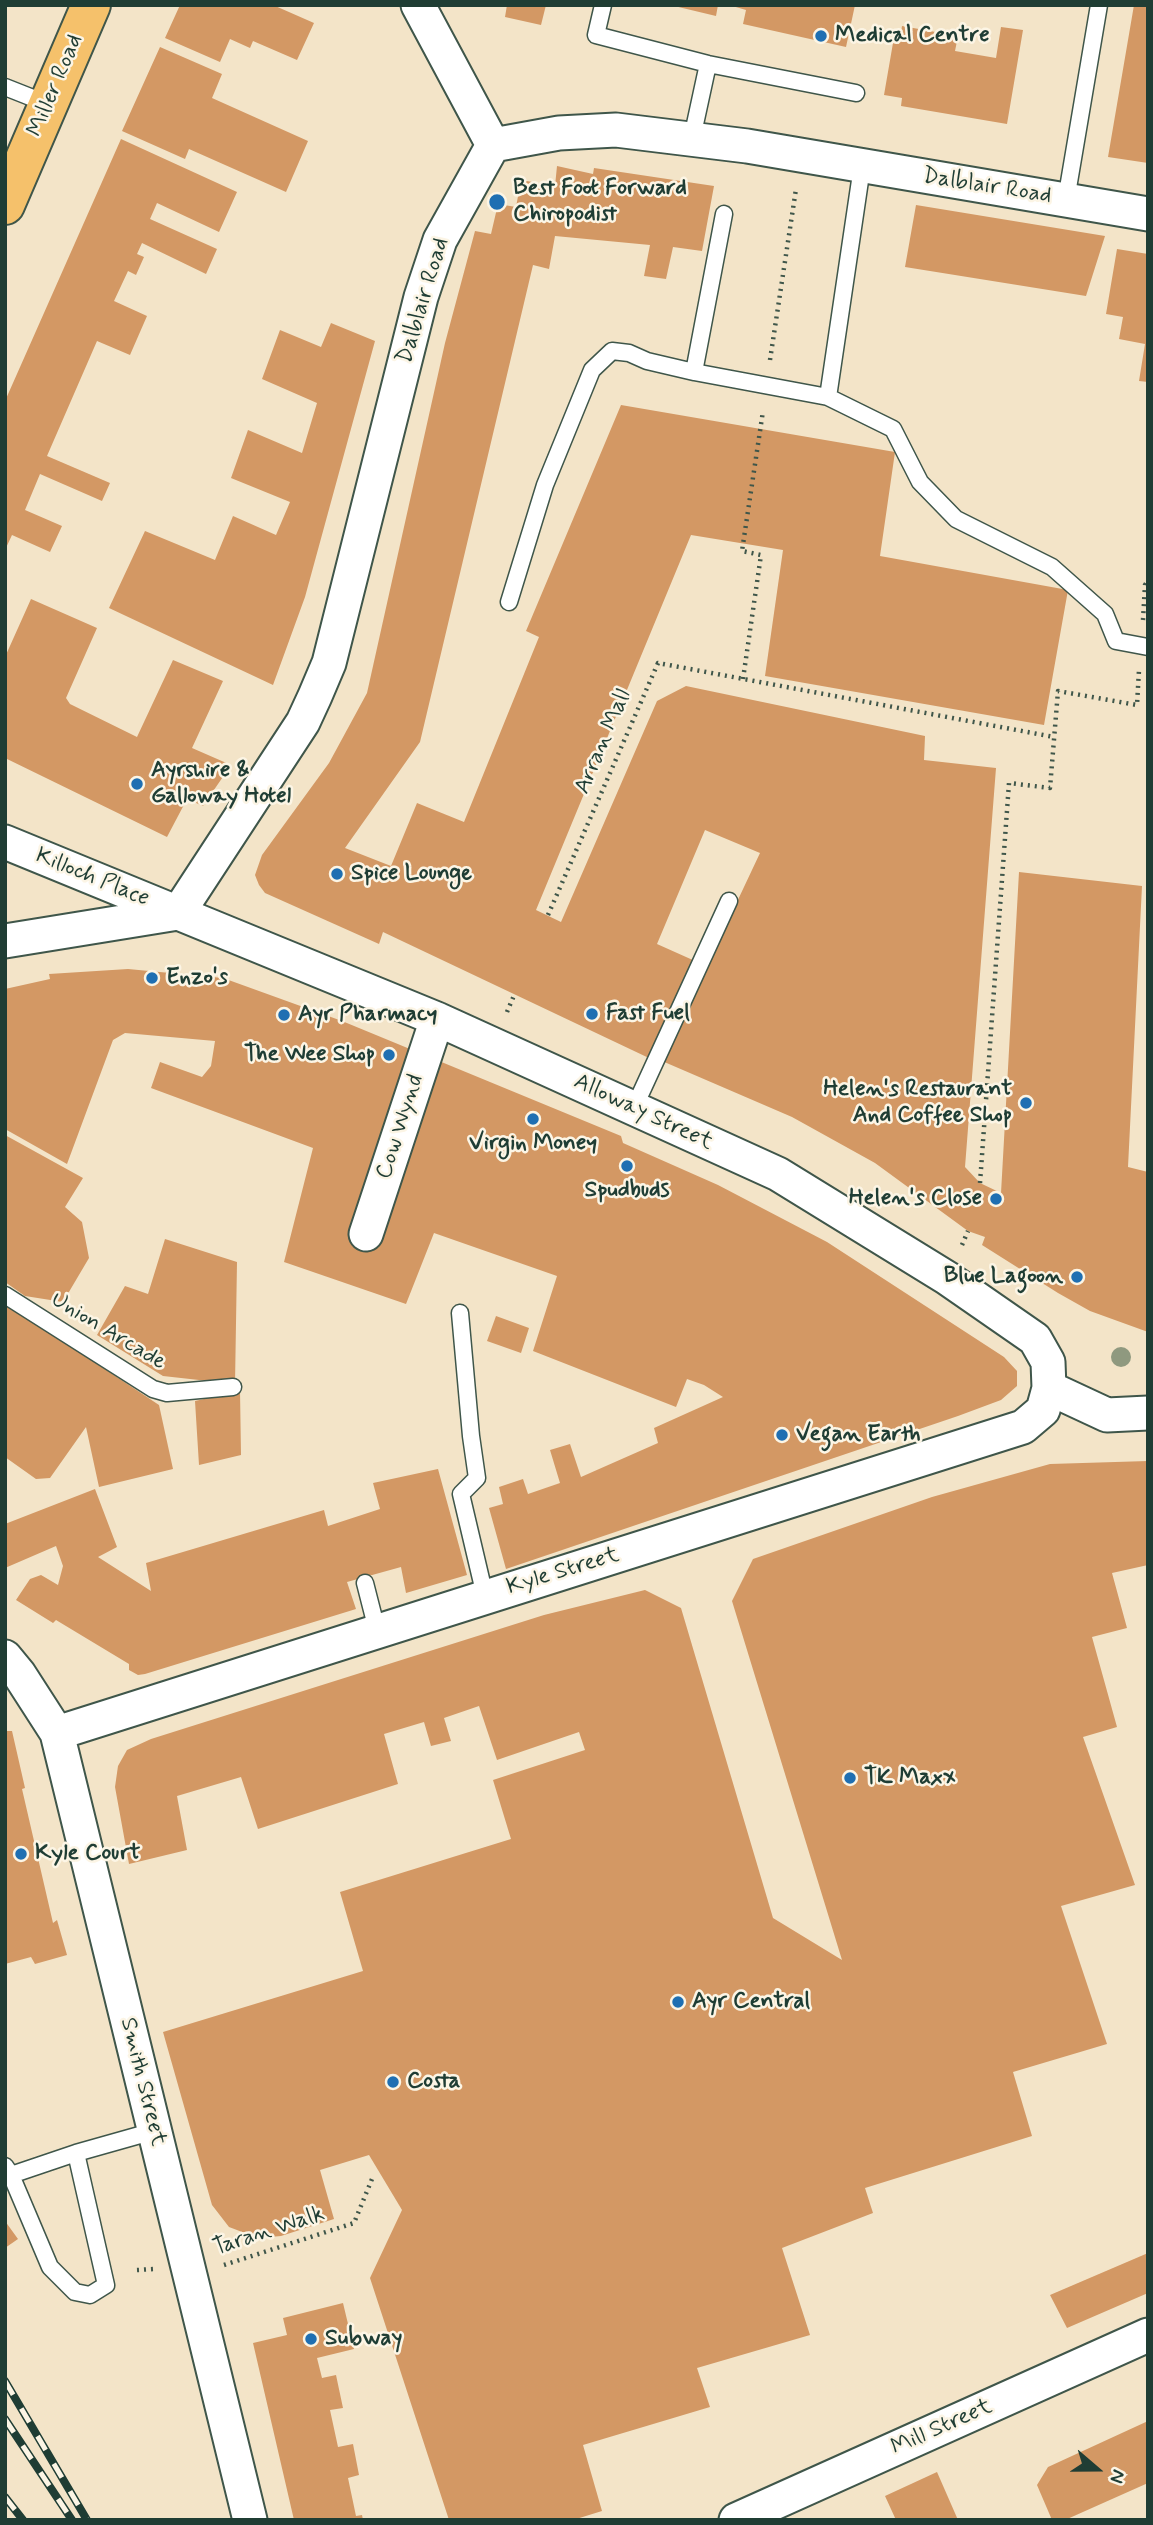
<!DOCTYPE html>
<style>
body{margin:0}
#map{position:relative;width:1153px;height:2525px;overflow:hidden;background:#f3e4c8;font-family:Mynerve,sans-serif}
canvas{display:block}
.frame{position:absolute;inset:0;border:7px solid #1f3d34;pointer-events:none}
.north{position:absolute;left:1062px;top:2434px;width:70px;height:70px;-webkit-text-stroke:5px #fcf5e5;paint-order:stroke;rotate:110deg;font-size:19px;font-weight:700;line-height:28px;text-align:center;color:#1f3d34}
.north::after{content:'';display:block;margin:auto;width:24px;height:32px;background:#1f3d34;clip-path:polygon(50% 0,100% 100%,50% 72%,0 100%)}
</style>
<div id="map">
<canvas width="1153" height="2525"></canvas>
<div class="frame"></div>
<div class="north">N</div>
</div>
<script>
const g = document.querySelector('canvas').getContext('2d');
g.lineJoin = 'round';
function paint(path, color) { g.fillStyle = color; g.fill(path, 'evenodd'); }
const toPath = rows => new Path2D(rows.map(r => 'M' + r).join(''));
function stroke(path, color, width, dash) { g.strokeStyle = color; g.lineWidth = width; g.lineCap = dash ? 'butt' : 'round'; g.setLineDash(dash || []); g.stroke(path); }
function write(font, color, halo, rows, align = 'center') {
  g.font = font + ' Mynerve,sans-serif'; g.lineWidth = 5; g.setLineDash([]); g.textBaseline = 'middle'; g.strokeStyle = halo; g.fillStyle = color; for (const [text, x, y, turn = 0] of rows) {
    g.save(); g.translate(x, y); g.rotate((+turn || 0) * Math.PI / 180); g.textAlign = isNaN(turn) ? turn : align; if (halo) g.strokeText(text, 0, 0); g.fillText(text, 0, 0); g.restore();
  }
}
const building = toPath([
 [180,5,273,5,314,23,297,60,253,41,250,48,230,39,220,62,165,38],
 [507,5,546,5,541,25,505,17],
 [670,5,718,5,716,16],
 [729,5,855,5,846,47,743,24,746,10],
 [1134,5,1148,5,1148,163,1108,157],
 [902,26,958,36,955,51,996,58,1001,27,1023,30,1007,124,901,106,902,98,884,95,893,43,899,44],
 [160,47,222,74,212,98,308,141,286,192,189,149,185,159,122,131],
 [121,139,237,192,219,232,157,203,150,219,217,249,206,274,142,243,137,254,144,257,136,275,128,271,114,301,147,316,130,355,97,341,47,456,110,483,102,501,40,474,25,510,62,526,50,552,12,535,5,550,5,401],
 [557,166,593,174,594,168,714,186,702,251,673,247,666,279,644,276,650,245,555,236,549,269,533,265,420,742,345,848,391,866,417,803,464,822,539,637,526,631,621,405,895,452,880,556,1068,590,1044,725,765,676,783,550,691,535,536,910,561,922,657,701,686,686,925,736,924,760,996,768,965,1167,980,1183,1001,1193,1019,872,1142,886,1128,1167,1148,1172,1148,1332,1090,1311,1058,1293,982,1245,985,1237,968,1231,875,1163,792,1117,662,1061,760,853,705,830,657,944,695,961,651,1059,383,932,379,944,265,893,259,885,255,875,262,855,329,763,367,693,445,343,475,231,491,234,498,204,516,207,521,180,555,186],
 [916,205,1105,236,1086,296,905,267],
 [1117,249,1148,254,1148,382,1139,381,1145,344,1119,339,1123,317,1106,314],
 [331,323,375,341,305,597,273,685,109,608,145,531,215,560,233,516,276,535,290,502,231,478,248,430,302,453,317,403,262,379,280,330,321,347],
 [31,599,97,628,66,698,70,704,137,737,173,660,223,681,192,748,231,765,203,806,187,799,167,837,5,758,5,657],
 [128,969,223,978,342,1021,621,1136,623,1143,718,1185,827,1242,1004,1357,1017,1371,1017,1386,1001,1400,958,1416,506,1569,489,1508,503,1504,499,1487,523,1479,528,1494,560,1483,550,1450,570,1444,581,1477,658,1443,654,1428,723,1397,704,1385,687,1379,676,1407,533,1351,557,1276,434,1233,406,1304,284,1262,313,1148,151,1088,160,1062,202,1077,211,1066,215,1041,125,1033,113,1040,67,1164,5,1129,5,989,50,979,49,974],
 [5,1135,83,1178,65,1207,82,1222,89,1258,63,1302,25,1296,5,1282],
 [165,1239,237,1262,235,1384,163,1376,97,1335,125,1286,148,1294],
 [5,1303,159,1405,173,1469,99,1487,86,1427,50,1478,36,1479,5,1457],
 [496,1316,529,1328,521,1353,487,1341],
 [240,1391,241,1455,199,1465,195,1401],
 [1148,1461,1148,1565,1112,1573,1127,1628,1092,1637,1117,1727,1083,1737,1135,1885,1061,1906,1107,2044,1013,2072,1032,2136,865,2188,873,2213,782,2248,810,2335,697,2368,710,2407,583,2445,602,2511,573,2520,449,2520,370,2278,402,2210,369,2155,320,2170,334,2219,281,2236,258,2238,229,2227,212,2205,163,2032,363,1971,340,1892,511,1839,493,1780,585,1750,579,1732,497,1760,479,1706,444,1718,451,1741,431,1746,424,1722,384,1734,398,1784,258,1829,241,1777,177,1796,187,1850,129,1864,115,1787,118,1766,127,1750,151,1739,544,1615,645,1590,681,1608,773,1918,842,1960,732,1601,753,1559,932,1497,1050,1464],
 [438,1469,467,1575,406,1593,401,1567,347,1582,356,1609,145,1674,138,1675,129,1670,129,1664,56,1620,53,1623,16,1600,30,1579,41,1575,58,1585,63,1566,56,1546,5,1568,5,1524,95,1489,117,1547,98,1557,151,1591,146,1563,324,1510,328,1526,380,1509,373,1483],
 [5,1731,12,1731,25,1788,22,1789,53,1923,57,1920,67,1955,35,1964,31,1957,5,1964],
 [5,2221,18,2239,5,2248],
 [1148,2253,1148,2293,1067,2328,1050,2295],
 [343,2303,354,2349,317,2358,322,2378,336,2375,343,2408,330,2410,338,2447,353,2444,359,2475,348,2478,356,2516,362,2515,363,2520,294,2520,253,2343,287,2335,283,2318],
 [1148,2421,1148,2483,1065,2520,1052,2520,1037,2485,1048,2467],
 [937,2472,958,2520,896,2520,885,2496]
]);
const path = toPath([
 [770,360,796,189],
 [1143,620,1145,585,1148,580],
 [743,679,761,555,742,551,763,411],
 [548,915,658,663,1054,737],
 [507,1012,515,993],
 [980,1183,1009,783,1050,788,1058,691,1137,705,1139,670],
 [962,1245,968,1231],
 [224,2265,354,2223,372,2179],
 [137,2270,154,2269]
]);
const lane = toPath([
 [603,5,596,35,708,64,856,93],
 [5,87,48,104],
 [692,138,708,64],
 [1066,200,1099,5],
 [724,214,694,372,828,397,862,167],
 [828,397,893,429,920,482,956,519,1052,567,1105,614,1116,641,1148,647],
 [509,602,545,485,592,370,612,351,629,353,647,361,694,372],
 [634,1108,729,901],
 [5,1295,153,1389,167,1393,233,1387],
 [460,1313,471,1436,477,1478,461,1494,485,1596],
 [365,1583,377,1630],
 [5,2166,11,2175,76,2153,154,2131],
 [11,2175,50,2267,75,2292,90,2295,106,2285,76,2153]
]);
const street = toPath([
 [418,5,493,145],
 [493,145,559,133,616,130,747,146,1148,214],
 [5,842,437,1019,778,1174,947,1278,1035,1339,1048,1362,1049,1388,1043,1410,1023,1427,57,1733],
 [178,913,303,722,315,696,329,663,421,297,440,240,493,145],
 [5,941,178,913],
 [366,1234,437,1019],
 [1049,1388,1107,1415,1148,1413],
 [5,1657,19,1674,57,1733,250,2520],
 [736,2520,1148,2335]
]);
const primary = toPath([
 [5,205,91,5]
]);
const rail = toPath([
 [5,2381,87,2520],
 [5,2419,72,2520],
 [5,2497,23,2520]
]);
const trees = [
 [1121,1357]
];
const markers = [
 [821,36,7,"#1f6fb2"],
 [497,202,9,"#1f6fb2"],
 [137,784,7,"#1f6fb2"],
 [337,874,7,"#1f6fb2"],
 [152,978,7,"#1f6fb2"],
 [592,1014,7,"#1f6fb2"],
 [284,1015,7,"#1f6fb2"],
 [389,1055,7,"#1f6fb2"],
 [1026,1103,7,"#1f6fb2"],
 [533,1119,7,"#1f6fb2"],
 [627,1166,7,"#1f6fb2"],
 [996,1199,7,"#1f6fb2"],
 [1077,1277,7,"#1f6fb2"],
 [782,1435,7,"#1f6fb2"],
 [850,1778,7,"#1f6fb2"],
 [21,1854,7,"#1f6fb2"],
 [678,2002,7,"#1f6fb2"],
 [393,2082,7,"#1f6fb2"],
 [311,2339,7,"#1f6fb2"]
];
const poiNames = [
 ["Medical Centre",835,36],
 ["Best Foot Forward",513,189],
 ["Chiropodist",513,215],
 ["Ayrshire &",151,771],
 ["Galloway Hotel",151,797],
 ["Spice Lounge",351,874],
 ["Enzo's",166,978],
 ["Fast Fuel",606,1014],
 ["Ayr Pharmacy",298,1015],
 ["The Wee Shop",375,1055,"right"],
 ["Helen's Restaurant",1012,1090,"right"],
 ["And Coffee Shop",1012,1116,"right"],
 ["Virgin Money",533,1144,"center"],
 ["Spudbuds",627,1191,"center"],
 ["Helen's Close",982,1199,"right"],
 ["Blue Lagoon",1063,1277,"right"],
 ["Vegan Earth",796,1435],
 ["TK Maxx",864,1778],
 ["Kyle Court",35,1854],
 ["Ayr Central",692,2002],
 ["Costa",407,2082],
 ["Subway",325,2339]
];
const streetNames = [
 ["Miller Road",56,86,-67],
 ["Dalblair Road",987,187,9],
 ["Dalblair Road",424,301,-73],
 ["Arran Mall",604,742,-67],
 ["Killoch Place",92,878,22],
 ["Alloway Street",643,1113,25],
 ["Cow Wynd",401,1127,-72],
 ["Union Arcade",108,1332,31],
 ["Kyle Street",563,1572,-17],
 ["Smith Street",142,2082,76],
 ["Taran Walk",269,2232,-18],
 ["Mill Street",942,2428,-24]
];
paint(building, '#d39864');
stroke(lane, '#3f564a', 19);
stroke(street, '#3f564a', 37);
stroke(primary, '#3f564a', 42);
stroke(path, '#3f564a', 4.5, [2, 5]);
stroke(lane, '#fff', 16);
stroke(street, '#fff', 33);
stroke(primary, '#f5c16b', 38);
stroke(rail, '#1f3d34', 8);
stroke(rail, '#fcf5e5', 5, [16]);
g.fillStyle = '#8f997f';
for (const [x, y] of trees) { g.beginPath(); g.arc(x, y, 10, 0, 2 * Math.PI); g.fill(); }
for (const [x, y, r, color] of markers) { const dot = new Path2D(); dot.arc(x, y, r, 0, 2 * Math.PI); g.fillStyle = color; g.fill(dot); stroke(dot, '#fcf5e5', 2.5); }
write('bold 23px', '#1f3d34', '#fcf5e5', poiNames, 'left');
write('23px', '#1f3d34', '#fcf5e5', streetNames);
</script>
